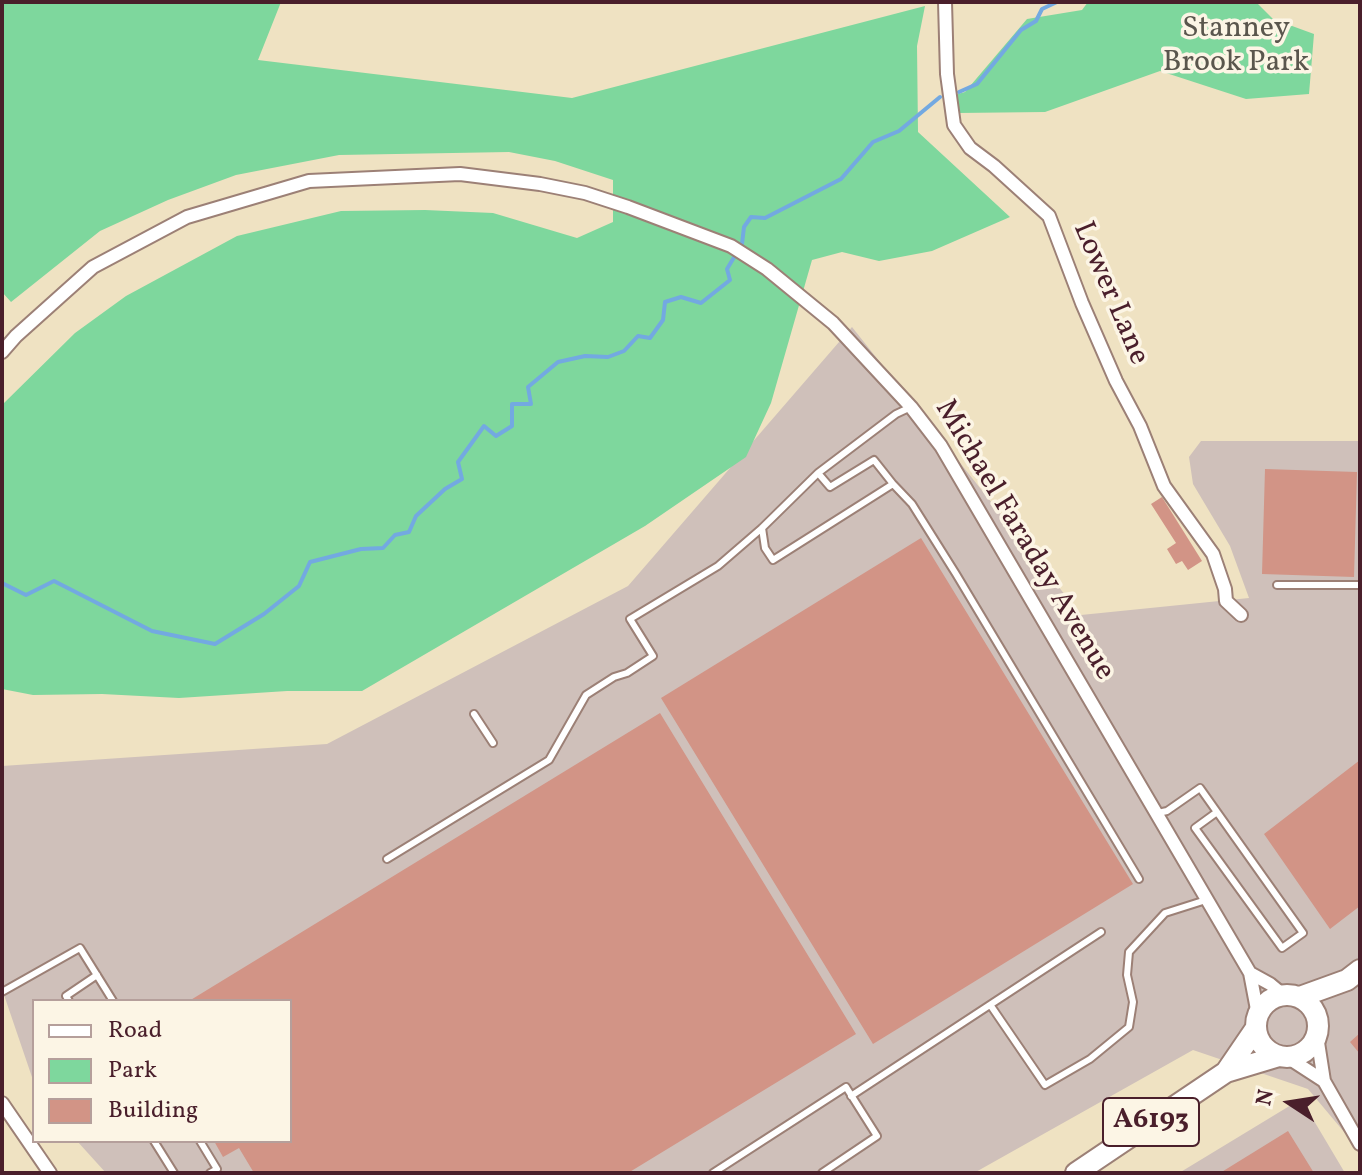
<!DOCTYPE html>
<style>
body{margin:0}
#map{position:relative;width:1362px;height:1175px;overflow:hidden;background:#efe2c2;font-family:Vollkorn,serif}
canvas{display:block}
.frame{position:absolute;inset:0;border:4px solid #4a1f2b;pointer-events:none}
.legend{position:absolute;left:32px;top:999px;width:260px;height:144px;box-sizing:border-box;background:#fcf5e5;border:2px solid #b59f9b;margin:0;padding:10px 14px;list-style:none;font-size:24px;color:#4a1f2b}
.legend li{display:flex;align-items:center;gap:16px;height:40px}
.legend b{width:40px;border:2px solid #b59f9b}
.north{position:absolute;left:1250px;top:1063px;width:80px;height:80px;-webkit-text-stroke:6px #fcf5e5;paint-order:stroke;rotate:282deg;font-size:22px;font-weight:700;line-height:32px;text-align:center;color:#4a1f2b}
.north::after{content:'';display:block;margin:auto;width:28px;height:36px;background:#4a1f2b;clip-path:polygon(50% 0,100% 100%,50% 72%,0 100%)}
</style>
<div id="map">
<canvas width="1362" height="1175"></canvas>
<div class="frame"></div>
<ul class="legend">
<li><b style="height:10px;background:#fff"></b>Road</li>
<li><b style="height:22px;background:#7ed79d"></b>Park</li>
<li><b style="height:22px;background:#d29486"></b>Building</li>
</ul>
<div class="north">N</div>
</div>
<script>
const g = document.querySelector('canvas').getContext('2d');
g.lineJoin = 'round';
function paint(path, color) { g.fillStyle = color; g.fill(path, 'evenodd'); }
const toPath = rows => new Path2D(rows.map(r => 'M' + r).join(''));
function stroke(path, color, width, dash) { g.strokeStyle = color; g.lineWidth = width; g.lineCap = dash ? 'butt' : 'round'; g.setLineDash(dash || []); g.stroke(path); }
function write(font, color, halo, rows, align = 'center') {
  g.font = font + ' Vollkorn,serif'; g.lineWidth = 7; g.setLineDash([]); g.textBaseline = 'middle'; g.strokeStyle = halo; g.fillStyle = color; for (const [text, x, y, turn = 0] of rows) {
    g.save(); g.translate(x, y); g.rotate((+turn || 0) * Math.PI / 180); g.textAlign = isNaN(turn) ? turn : align; if (halo) g.strokeText(text, 0, 0); g.fillText(text, 0, 0); g.restore();
  }
}
const industrial = toPath([
 [852,327,1081,615,1249,598,1230,546,1193,484,1189,457,1201,441,1360,441,1360,1151,1308,1089,1193,1050,974,1173,106,1173,77,1141,290,1141,290,1001,34,1001,34,1083,2,989,2,766,327,744,628,586],
 [1301,1099,1345,1173,1179,1173]
]);
const green = toPath([
 [2,2,281,2,258,60,572,98,925,6,917,46,918,132,1010,217,932,251,879,261,842,252,812,260,771,403,746,457,645,526,362,691,287,691,179,698,102,694,33,695,2,689,2,405,75,333,126,296,237,236,341,211,425,210,493,213,577,238,613,222,613,180,555,161,509,152,339,155,236,175,168,200,100,231,11,302,2,292],
 [1088,2,1256,2,1273,19,1314,34,1309,94,1246,99,1160,71,1045,112,958,113,951,96,965,92,1027,19,1082,10]
]);
const stream = toPath([
 [959,92,977,84,1021,30,1036,21,1042,9,1057,2],
 [2,583,26,595,54,581,152,631,215,644,264,614,299,586,310,562,361,549,383,548,395,535,409,532,416,516,445,489,462,479,458,462,484,426,496,436,512,426,512,404,531,404,528,387,558,362,585,356,608,357,624,351,638,336,650,338,663,320,665,302,681,297,701,303,730,280,727,269,742,244,744,227,751,217,765,218,841,179,873,142,899,131,940,97]
]);
const building = toPath([
 [1231,21,1232,38,1224,38,1223,22],
 [1265,469,1357,472,1354,577,1262,574],
 [1162,497,1202,561,1188,570,1182,561,1176,564,1167,549,1176,543,1151,504],
 [921,538,1133,884,873,1044,661,698],
 [660,713,856,1034,628,1173,254,1173,239,1148,223,1157,214,1141,290,1141,290,1001,189,1001],
 [1360,760,1360,906,1330,929,1264,834],
 [1360,1033,1360,1054,1350,1042],
 [1288,1131,1314,1173,1220,1173]
]);
const service = toPath([
 [818,473,830,487,874,460,893,484],
 [762,528,765,548,773,560,893,484,912,504,956,574,1139,879],
 [1277,585,1360,585],
 [474,714,493,743],
 [1158,813,1167,811,1200,788,1217,812,1303,933,1282,948,1195,828,1217,812],
 [387,859,549,760,586,695,614,677,627,673,653,656,630,619,718,566,762,528,818,473,896,414,911,407],
 [2,992,80,948,113,1001],
 [69,1001,66,996,97,975],
 [991,1006,1045,1085,1090,1059,1129,1027,1133,1002,1127,975,1129,952,1165,913,1206,900],
 [851,1096,1101,932],
 [154,1141,174,1173],
 [200,1141,217,1169,210,1173],
 [713,1173,846,1087,877,1136,822,1173]
]);
const minor = toPath([
 [945,2,947,74,954,125,970,148,994,166,1049,216,1082,303,1116,381,1140,426,1164,486,1213,554,1225,589,1226,601,1241,615],
 [2,352,16,336,93,267,187,217,309,181,460,174,540,184,585,193,628,207,731,246,767,269,833,323,911,407,941,446,1250,973,1258,1015],
 [1250,973,1270,984,1282,994],
 [1317,1036,1324,1081,1360,1144],
 [1287,1057,1324,1081],
 [2,1103,50,1173]
]);
const trunk = toPath([
 '1256 1026a31 31 0 1 1 62 0a31 31 0 1 1-62 0Z',
 [1300,997,1347,980,1360,970],
 [1226,1072,1256,1028],
 [1076,1173,1226,1072,1279,1056]
]);
const shields = [
 [1151,1122,96]
];
const shieldNames = [
 ["A6193",1151,1122]
];
const parkNames = [
 ["Stanney",1236,30],
 ["Brook Park",1236,64]
];
const streetNames = [
 ["Lower Lane",1109,294,67],
 ["Michael Faraday Avenue",1023,541,59]
];
paint(industrial, '#cfc0ba');
paint(green, '#7ed79d');
stroke(stream, '#73a9e1', 4);
paint(building, '#d29486');
stroke(service, '#9c8076', 10);
stroke(minor, '#9c8076', 16);
stroke(trunk, '#9c8076', 24);
stroke(service, '#fff', 6);
stroke(minor, '#fff', 12);
stroke(trunk, '#fff', 20);
for (const [x, y, w] of shields) { const box = new Path2D(); box.roundRect(x - w / 2, y - 24, w, 48, 6); g.fillStyle = '#fcf5e5'; g.fill(box); stroke(box, '#4a1f2b', 2); }
write('bold 28px', '#4a1f2b', null, shieldNames);
write('30px', '#5a564d', '#fcf5e5', parkNames);
write('30px', '#4a1f2b', '#fcf5e5', streetNames);
</script>
